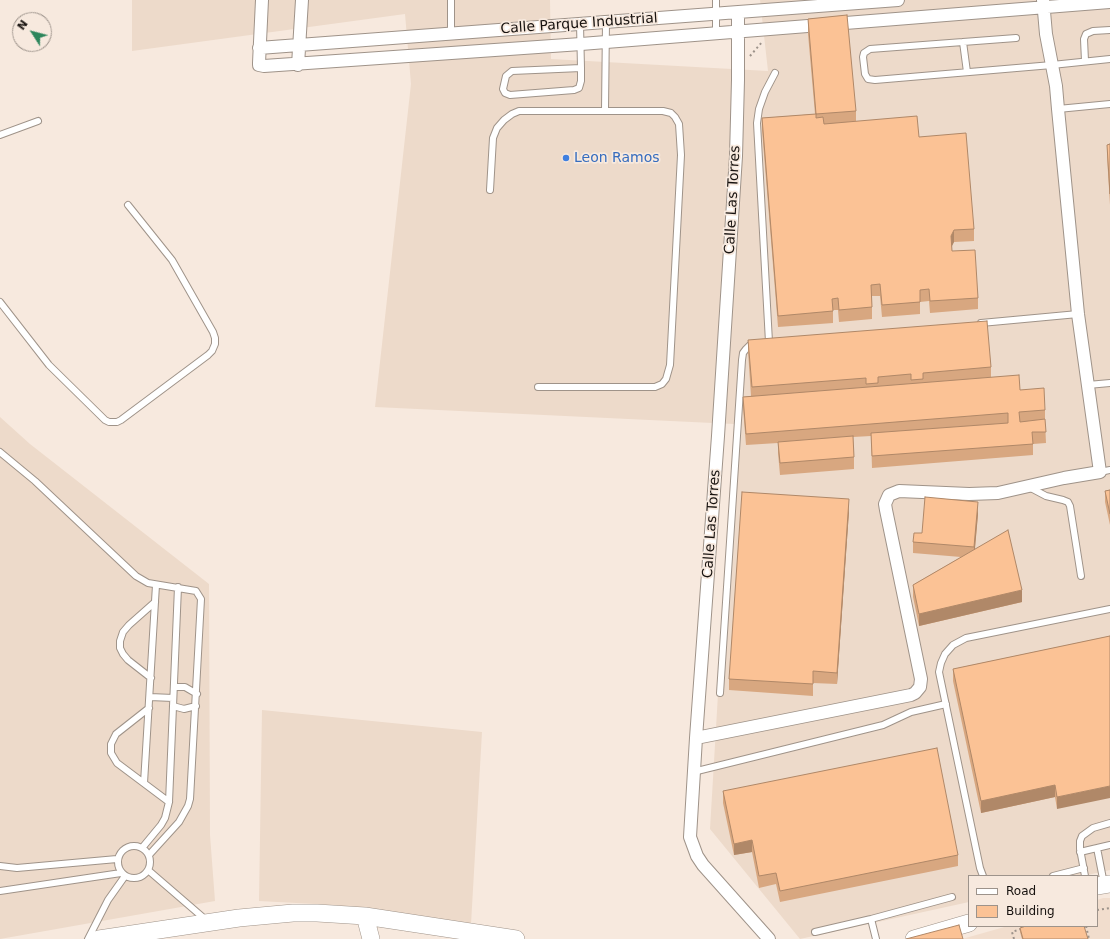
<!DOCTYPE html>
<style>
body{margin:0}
#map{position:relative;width:1110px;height:939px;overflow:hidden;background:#f7e9de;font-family:"DejaVu Sans",sans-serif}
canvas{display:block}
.legend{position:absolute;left:968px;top:875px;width:130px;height:52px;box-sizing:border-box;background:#f7e9de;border:1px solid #9d938b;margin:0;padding:5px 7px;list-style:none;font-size:12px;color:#17120f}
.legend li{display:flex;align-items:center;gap:8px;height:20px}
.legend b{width:20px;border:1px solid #9d938b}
.north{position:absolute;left:12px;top:12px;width:40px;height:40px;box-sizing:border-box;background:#f7e9de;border:1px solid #9d938b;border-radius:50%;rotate:306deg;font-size:11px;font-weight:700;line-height:16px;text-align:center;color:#17120f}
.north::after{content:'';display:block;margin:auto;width:14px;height:18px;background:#2d865c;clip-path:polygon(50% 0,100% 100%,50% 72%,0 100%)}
</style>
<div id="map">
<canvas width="1110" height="939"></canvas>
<ul class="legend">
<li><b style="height:5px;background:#fff"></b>Road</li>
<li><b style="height:11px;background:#fbc295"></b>Building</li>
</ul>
<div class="north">N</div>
</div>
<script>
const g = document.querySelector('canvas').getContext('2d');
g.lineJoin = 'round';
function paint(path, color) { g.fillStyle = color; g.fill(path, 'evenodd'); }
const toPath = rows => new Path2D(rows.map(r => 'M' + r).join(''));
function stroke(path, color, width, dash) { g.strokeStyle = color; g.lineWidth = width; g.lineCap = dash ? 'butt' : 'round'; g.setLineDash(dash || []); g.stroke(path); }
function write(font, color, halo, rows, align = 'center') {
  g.font = font + ' "DejaVu Sans",sans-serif'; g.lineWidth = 3.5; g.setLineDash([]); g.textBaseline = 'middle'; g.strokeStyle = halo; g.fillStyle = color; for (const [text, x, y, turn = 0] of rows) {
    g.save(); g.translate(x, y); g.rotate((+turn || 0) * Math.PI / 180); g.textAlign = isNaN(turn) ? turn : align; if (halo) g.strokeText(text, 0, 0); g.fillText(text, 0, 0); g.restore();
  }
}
const industrial = toPath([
 [132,0,550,0,551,59,768,71,760,0,1110,0,1110,870,1083,876,969,876,969,902,800,939,710,829,734,424,375,407,411,84,405,14,132,51],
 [0,417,30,444,209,584,210,835,215,901,0,939],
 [262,710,482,732,471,924,334,905,259,901]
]);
const built = toPath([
 [1103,898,1110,898,1110,939,962,939,1008,926,1097,926,1097,900]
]);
const path = toPath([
 [750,56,763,41],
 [1097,910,1110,908],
 [1086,926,1089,939],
 [1014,939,1012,932,1021,929]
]);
const lane = toPath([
 [580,24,581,68,581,81,579,88,574,90,510,95,505,93,503,89,506,76,512,71,581,68],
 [716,33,716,0],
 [451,34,451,0],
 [1016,38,870,49,864,53,863,57,865,74,868,79,875,80,1052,65,1110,59],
 [963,42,967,72],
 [1085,61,1084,39,1086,34,1093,31,1110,30],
 [1058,109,1110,104],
 [605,110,606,22],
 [0,135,38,121],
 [490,190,493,138,497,128,504,120,512,114,519,111,663,111,671,113,675,117,679,124,681,155,670,365,666,379,662,384,655,387,538,387],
 [0,302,49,365,105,420,109,422,117,422,121,420,208,355,212,351,215,344,215,338,213,332,172,260,128,205],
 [981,323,1078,314],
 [769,342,757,123,759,109,765,92,775,73],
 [1088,385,1110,383],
 [0,452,35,481,136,576,148,583,196,591,201,599,190,799,188,806,179,822,149,855],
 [1100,472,1110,470],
 [1029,487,1046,496,1063,500,1068,502,1070,506,1081,576],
 [151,678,128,660,123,654,120,648,120,641,123,632,129,625,155,602],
 [174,687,185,687,197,694],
 [720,693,742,360,743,353,746,349,750,345,755,344],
 [150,697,173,698],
 [173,706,184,709,196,706],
 [149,708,116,734,111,744,111,753,117,763,169,802],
 [693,772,883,725,911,712,946,704],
 [144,783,156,585],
 '118 862a16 16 0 1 1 32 0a16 16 0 1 1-32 0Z',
 [142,848,161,825,165,818,169,802,178,587],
 [1097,848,1104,884],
 [1080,852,1110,845],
 [0,866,17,868,117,859],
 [148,870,206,920],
 [983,876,980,868,939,672,941,663,945,654,953,645,966,638,1110,609],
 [1053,876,1084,868],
 [1085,876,1080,849,1080,841,1082,836,1093,828,1110,823],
 [0,891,121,873],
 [871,919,876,939],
 [815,932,871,919,952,897],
 [88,939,108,900,125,876]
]);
const street = toPath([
 [262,0,259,63,259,65,264,66,581,44,1110,2],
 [738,12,738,80,736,156,718,436,696,738,690,837,697,856,703,865,769,939],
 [259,48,898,0],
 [298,65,302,0],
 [696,738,911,695,915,693,920,687,921,679,886,510,885,504,889,495,899,491,969,494,998,493,1064,478,1100,472,1078,314,1058,109,1056,86,1046,34,1043,0]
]);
const secondary = toPath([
 [1097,886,1110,884],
 [365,916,371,939],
 [99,939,239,918,293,913,317,913,365,916,516,939],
 [914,939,969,923]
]);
const wall = toPath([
 [808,19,856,111,856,121,919,137,974,229,974,241,954,242,951,247,952,251,978,298,978,309,930,313,929,301,920,302,920,314,882,317,880,296,872,296,872,319,839,322,838,310,833,310,833,323,778,327,762,130,762,118,815,114,808,34],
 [1110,144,1110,205,1107,156,1107,145],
 [748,340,991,367,991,377,1020,390,1045,410,1045,421,1046,443,1033,444,1033,455,872,468,871,436,853,437,854,457,854,469,780,475,778,453,778,443,746,445,743,408,743,397,751,396,748,351],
 [1110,490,1110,525,1105,502,1105,491],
 [849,511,837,684,813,683,813,696,729,690,729,679],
 [978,514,975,549,1022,602,919,626,913,597,913,585,961,557,913,553,913,542,922,533],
 [1110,636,1057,809,1055,797,981,813,953,681,953,669],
 [723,791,958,855,958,866,780,902,776,884,759,888,752,852,734,855,723,803],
 [1020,928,1088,939,1022,939,1020,932]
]);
const shadedWall = toPath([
 [954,230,954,242,951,248,951,236],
 [849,499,849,511,837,684,837,673],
 [978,502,978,514,974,558,974,547],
 [1022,590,1022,602,919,626,919,614],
 [1055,785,1055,797,981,813,981,801],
 [1110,786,1110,798,1057,809,1057,797],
 [752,840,752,852,734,855,734,844]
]);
const building = toPath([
 [847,15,856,111,816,114,808,19,847,15],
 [816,114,816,118,823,117,824,124,917,116,919,137,966,133,974,229,954,230,951,236,952,251,975,250,978,298,930,301,929,289,920,290,920,302,882,305,880,284,871,285,872,307,839,310,838,298,832,299,833,311,778,316,762,118,816,114],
 [1110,144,1110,194,1107,145,1110,144],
 [987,321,991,367,923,373,923,379,911,380,911,374,878,377,878,383,866,384,866,378,752,387,748,340,987,321],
 [1019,375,1020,390,1044,388,1045,410,1019,412,1020,422,1045,419,1046,432,1032,432,1033,444,872,456,871,433,1008,423,1008,413,746,434,743,397,1019,375],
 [853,436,854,457,780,463,778,442,853,436],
 [1110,490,1110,514,1105,491,1110,490],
 [742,492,849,499,837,673,813,671,813,684,729,679,742,492],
 [925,497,978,502,974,547,913,542,914,533,922,533,925,497],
 [1008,530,1022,590,919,614,913,585,1008,530],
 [1110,636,1110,786,1057,797,1055,785,981,801,953,669,1110,636],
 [937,748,958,855,780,891,776,873,759,876,752,840,734,844,723,791,937,748],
 [959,925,963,939,906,939,959,925],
 [1026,926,1084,926,1088,939,1023,939,1020,928,1026,926]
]);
const markers = [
 [566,158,4,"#3f7fe0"]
];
const streetNames = [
 ["Calle Parque Industrial",579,24,-4],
 ["Calle Las Torres",733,200,-87],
 ["Calle Las Torres",712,524,-86]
];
const shopNames = [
 ["Leon Ramos",574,158]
];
paint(industrial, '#eddaca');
paint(built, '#f1ddcd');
stroke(lane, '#9f9389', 8);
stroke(street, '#9f9389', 14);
stroke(secondary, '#9f9389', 18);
stroke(path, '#9c928a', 2, [2, 3]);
stroke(lane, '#fff', 6);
stroke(street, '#fff', 12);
stroke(secondary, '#fff', 17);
paint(wall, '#d8a780');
paint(shadedWall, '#b08868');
paint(building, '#fbc295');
stroke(building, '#b08868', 1);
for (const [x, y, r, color] of markers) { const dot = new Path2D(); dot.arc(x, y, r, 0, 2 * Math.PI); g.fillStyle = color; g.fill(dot); stroke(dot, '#f7e9de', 1.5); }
write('14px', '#17120f', '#f7e9de', streetNames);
write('14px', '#366cbe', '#f7e9de', shopNames, 'left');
</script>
